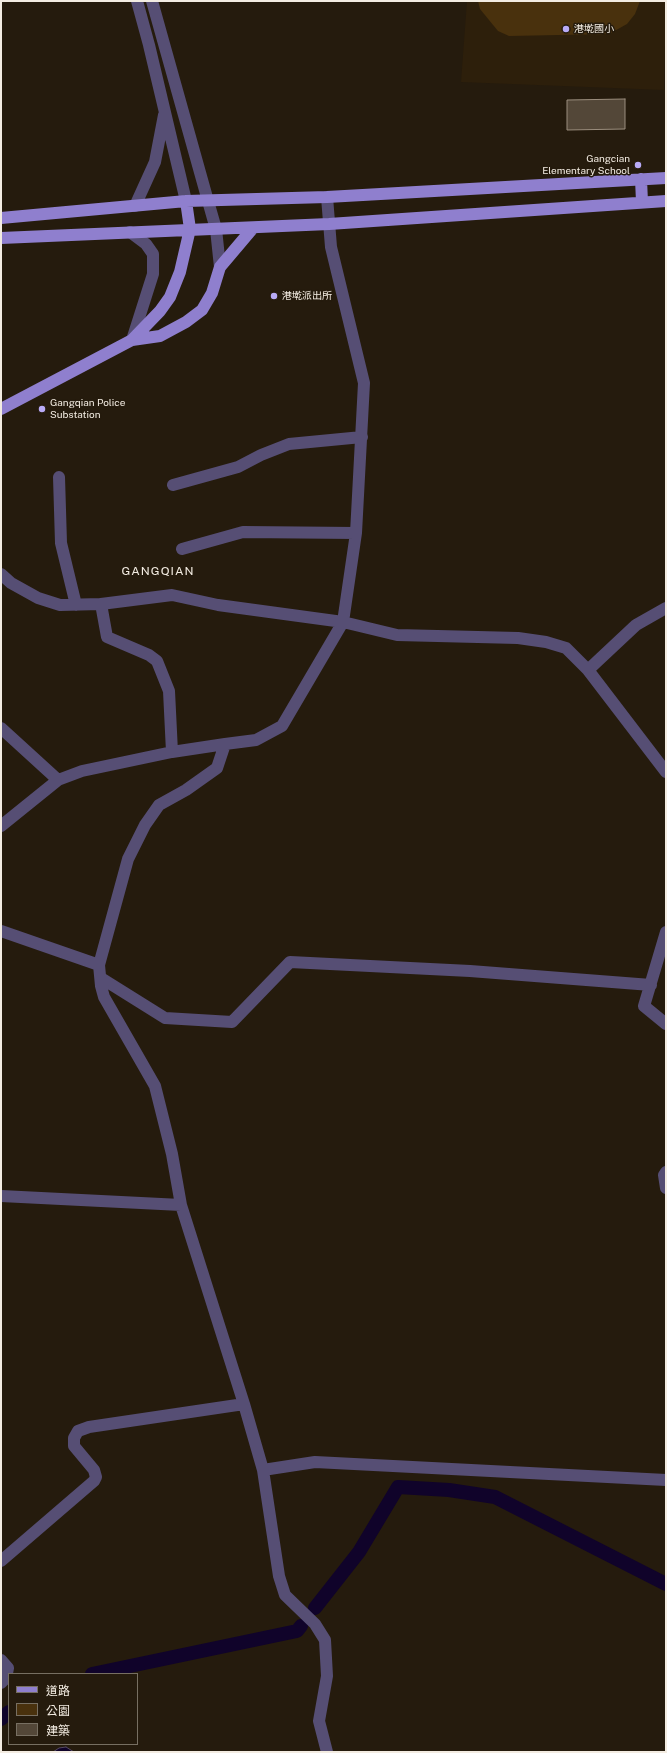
<!DOCTYPE html>
<meta charset="utf-8">
<style>
body{margin:0}
#map{position:relative;width:667px;height:1753px;overflow:hidden;background:#251b0d;font-family:"Public Sans","Noto Sans TC",sans-serif}
canvas{display:block}
.frame{position:absolute;inset:0;border:2px solid #f3ece2;pointer-events:none}
.legend{position:absolute;left:8px;top:1673px;width:130px;height:72px;box-sizing:border-box;background:#251b0d;border:1px solid #776f62;margin:0;padding:5px 7px;list-style:none;font-size:12px;color:#f3ece2}
.legend li{display:flex;align-items:center;gap:8px;height:20px}
.legend b{width:20px;border:1px solid #776f62}
</style>
<div id="map">
<canvas width="667" height="1753"></canvas>
<div class="frame"></div>
<ul class="legend">
<li><b style="height:5px;background:#8f7fce"></b>道路</li>
<li><b style="height:11px;background:#49310d"></b>公園</li>
<li><b style="height:11px;background:#534738"></b>建築</li>
</ul>
</div>
<script>
const g = document.querySelector('canvas').getContext('2d');
g.lineJoin = 'round';
function paint(path, color) { g.fillStyle = color; g.fill(path, 'evenodd'); }
const toPath = rows => new Path2D(rows.map(r => 'M' + r).join(''));
function stroke(path, color, width, dash) { g.strokeStyle = color; g.lineWidth = width; g.lineCap = dash ? 'butt' : 'round'; g.setLineDash(dash || []); g.stroke(path); }
function write(font, color, halo, rows, align = 'center') {
  g.font = font + ' "Public Sans","Noto Sans TC",sans-serif'; g.lineWidth = 3; g.setLineDash([]); g.textBaseline = 'middle'; g.strokeStyle = halo; g.fillStyle = color; for (const [text, x, y, turn = 0] of rows) {
    g.save(); g.translate(x, y); g.rotate((+turn || 0) * Math.PI / 180); g.textAlign = isNaN(turn) ? turn : align; if (halo) g.strokeText(text, 0, 0); g.fillText(text, 0, 0); g.restore();
  }
}
const built = toPath([
 [467,1,666,1,664,90,461,82]
]);
const green = toPath([
 [478,1,640,1,635,14,627,24,609,34,509,36,498,31,480,9]
]);
const water = toPath([
 [66,1747,74,1752,53,1752,59,1748,66,1747]
]);
const canal = toPath([
 [315,1608,359,1552,398,1487,449,1490,495,1497,666,1584],
 [92,1674,297,1631,301,1626],
 [1,1719,9,1712]
]);
const building = toPath([
 [625,99,625,129,567,130,567,100,625,99]
]);
const minor = toPath([
 [137,1,149,45,186,201],
 [152,1,208,201,216,229,220,267],
 [327,197,331,247,364,383,356,533,343,622,282,726,256,740,225,744,217,768,186,790,159,805,145,825,128,859,99,965,101,986,104,997,155,1086,172,1154,181,1205,244,1404,263,1470,279,1576,285,1595,315,1624,325,1640,327,1676,319,1721,327,1752],
 [135,206,155,162,164,115],
 [130,232,146,244,153,254,153,274,132,340],
 [59,477,61,543,76,605],
 [173,485,238,467,261,455,289,444,362,437],
 [182,549,243,532,356,533],
 [1,574,11,583,38,598,60,605,101,604,172,595,218,605,343,622,397,635,518,638,546,642,566,648,588,670,666,772],
 [101,604,107,637,149,655,157,661,169,691,172,752],
 [588,670,636,625,666,608],
 [1,728,58,780],
 [1,826,58,780,82,771,172,752,225,744],
 [1,931,99,965],
 [666,932,644,1006,666,1024],
 [101,978,165,1018,232,1022,290,962,470,971,651,985],
 [666,1172,664,1175,666,1188],
 [1,1196,181,1205],
 [263,1470,315,1462,666,1480],
 [1,1561,94,1481,96,1477,94,1470,74,1446,74,1438,78,1431,89,1427,244,1404],
 [1,1660,8,1668,6,1678,1,1683]
]);
const major = toPath([
 [641,179,642,202],
 [1,218,186,201,327,197,666,178],
 [1,238,329,224,666,201],
 [132,340,160,336,186,322,202,310,212,293,220,267,253,228],
 [1,409,132,340,160,311,170,297,180,272,190,229,186,201]
]);
const markers = [
 [566,29,4,"#b9abf7"],
 [638,165,4,"#b9abf7"],
 [274,296,4,"#b9abf7"],
 [42,409,4,"#b9abf7"]
];
const poiNames = [
 ["港墘國小",574,29],
 ["Gangcian",630,159,"right"],
 ["Elementary School",630,171,"right"],
 ["港墘派出所",282,296],
 ["Gangqian Police",50,403],
 ["Substation",50,415]
];
const quarterNames = [
 ["GANGQIAN",158,571]
];
paint(built, '#2d1f0b');
paint(green, '#49310d');
paint(water, '#10032a');
stroke(water, '#544961', 1);
stroke(canal, '#10032a', 14);
paint(building, '#534738');
stroke(building, '#9b8e7e', 1);
stroke(minor, '#564e74', 12);
stroke(major, '#8f7fce', 12);
for (const [x, y, r, color] of markers) { const dot = new Path2D(); dot.arc(x, y, r, 0, 2 * Math.PI); g.fillStyle = color; g.fill(dot); stroke(dot, '#251b0d', 1.5); }
write('10px', '#f3ece2', '#251b0d', poiNames, 'left');
g.letterSpacing = '1px';
write('12px', '#f3ece2', '#251b0d', quarterNames);
g.letterSpacing = '0px';
</script>
